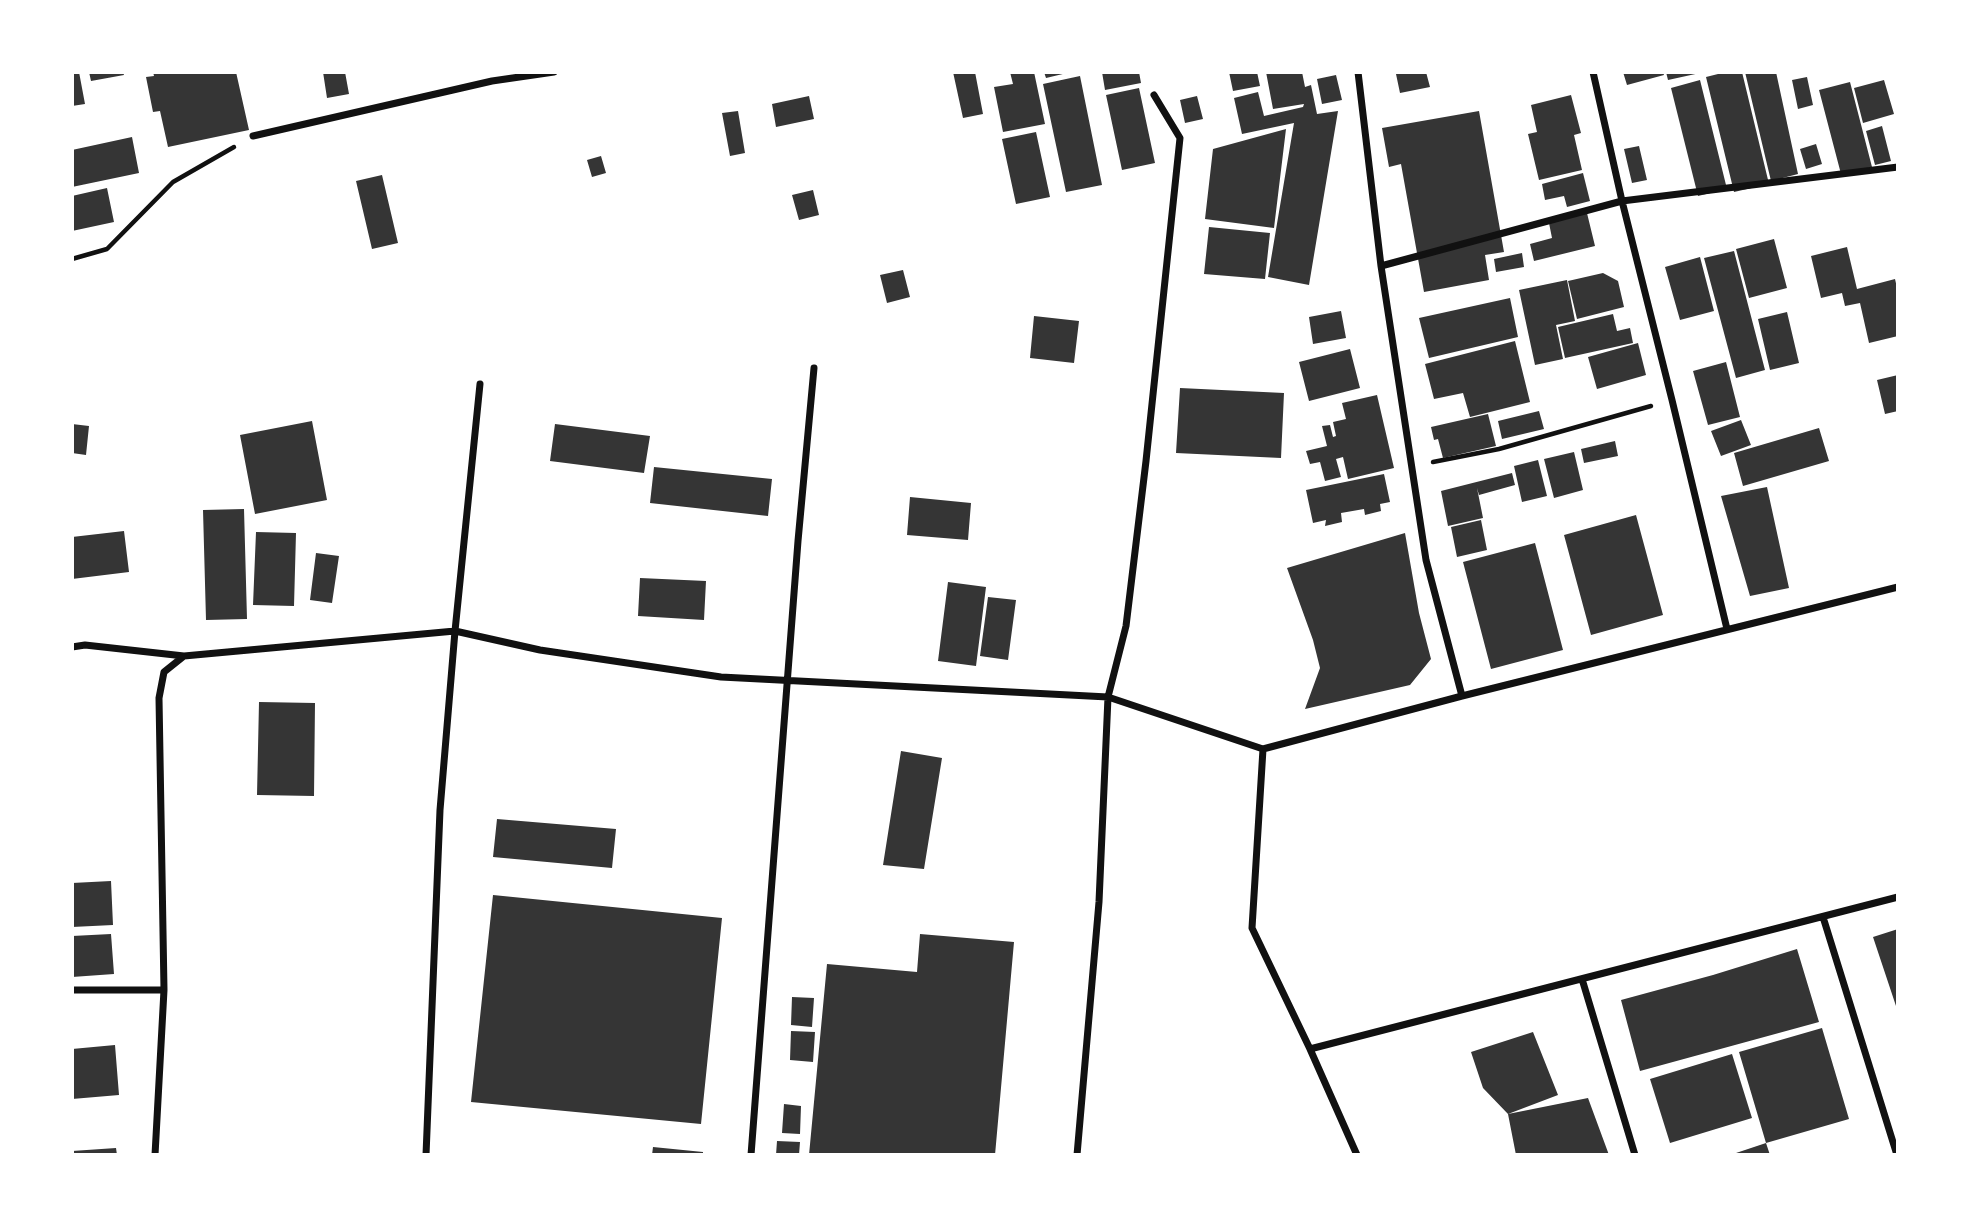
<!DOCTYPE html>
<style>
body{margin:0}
#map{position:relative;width:1970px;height:1227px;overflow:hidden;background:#fff;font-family:"Crimson Pro",serif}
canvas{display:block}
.frame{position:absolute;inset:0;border:74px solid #fff;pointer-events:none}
</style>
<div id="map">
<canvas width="1970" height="1227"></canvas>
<div class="frame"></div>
</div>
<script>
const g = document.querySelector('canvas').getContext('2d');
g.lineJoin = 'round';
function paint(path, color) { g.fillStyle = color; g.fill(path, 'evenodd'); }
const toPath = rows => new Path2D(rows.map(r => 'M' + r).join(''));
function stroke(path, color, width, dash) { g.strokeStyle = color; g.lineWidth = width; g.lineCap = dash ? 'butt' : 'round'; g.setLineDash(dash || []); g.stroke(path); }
const building = toPath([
 [72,72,79,72,85,104,72,106],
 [89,72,123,72,124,75,91,81],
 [153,72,236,72,249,130,168,147,160,111,153,112,146,77,154,76],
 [323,72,345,72,349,94,327,98],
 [953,72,975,72,983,114,963,118],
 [1010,72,1034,72,1045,124,1003,132,994,87,1013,84],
 [1044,72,1067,72,1067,73,1046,78],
 [1102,72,1139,72,1141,83,1105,90],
 [1229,72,1257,72,1260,86,1233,91],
 [1266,72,1302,72,1305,87,1311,85,1317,114,1338,111,1309,285,1268,277,1294,123,1242,134,1234,98,1258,92,1264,116,1303,107,1304,104,1273,109],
 [1404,72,1426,72,1430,87,1400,93,1396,74],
 [1623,72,1663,72,1664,75,1627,85],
 [1666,72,1700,72,1700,73,1668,80],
 [1726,72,1742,72,1769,184,1734,192,1706,77],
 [1745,72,1776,72,1798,174,1771,181],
 [1336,75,1342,100,1322,104,1317,79],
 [1080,76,1102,185,1066,192,1043,84],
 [1807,77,1813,105,1798,109,1792,80],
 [1700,80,1727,189,1698,196,1671,88],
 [1884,80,1894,114,1863,123,1854,88],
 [1850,82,1872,167,1841,174,1819,90],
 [1139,88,1155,163,1122,170,1106,95],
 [1571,95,1581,133,1574,135,1582,170,1539,180,1528,134,1537,132,1531,105],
 [809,96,814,119,776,127,772,104],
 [1197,96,1203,119,1185,123,1180,100],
 [738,111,745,153,730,156,722,113],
 [1479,111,1504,252,1485,255,1489,280,1424,292,1401,164,1389,167,1382,128],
 [1882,126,1891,161,1875,165,1866,131],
 [1286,129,1274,228,1205,219,1213,149],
 [1036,132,1050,197,1016,204,1002,139],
 [132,137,139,173,72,187,72,150],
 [1816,144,1822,164,1806,169,1800,149],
 [1639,146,1647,180,1632,183,1624,149],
 [601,156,606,173,592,177,587,160],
 [1583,173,1590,201,1567,207,1564,196,1545,200,1542,184],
 [382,175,398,243,372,249,356,181],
 [107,188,114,222,72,231,72,196],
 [813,190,819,215,799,220,792,195],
 [1586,209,1595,246,1534,261,1530,244,1552,238,1548,218],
 [1209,227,1270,233,1265,279,1204,274],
 [1774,239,1787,288,1749,298,1736,249],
 [1847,247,1857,289,1895,279,1898,292,1898,336,1869,343,1860,303,1845,306,1842,293,1821,298,1811,256],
 [1734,251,1765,370,1736,378,1704,258],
 [1522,253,1524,267,1496,272,1494,259],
 [1700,257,1714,311,1680,320,1665,267],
 [903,270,910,297,887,303,880,275],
 [1603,273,1618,281,1624,307,1577,319,1568,281],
 [1567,280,1575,321,1556,325,1563,359,1535,365,1519,290],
 [1510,298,1518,337,1429,358,1419,318],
 [1341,311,1346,338,1313,344,1309,317],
 [1787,312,1799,363,1770,370,1758,319],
 [1613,314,1617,331,1630,328,1633,343,1565,358,1558,327],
 [1034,316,1079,321,1074,363,1030,358],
 [1515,341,1530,402,1470,417,1463,393,1434,399,1425,364],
 [1638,343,1646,375,1597,389,1588,357],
 [1350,349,1360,388,1309,401,1299,362],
 [1726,362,1740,417,1708,425,1693,371],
 [1898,375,1898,411,1885,414,1877,380],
 [1180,388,1284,393,1281,458,1176,453],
 [1377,395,1394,468,1348,479,1343,457,1336,459,1341,477,1325,481,1320,462,1310,464,1306,451,1327,446,1322,426,1330,425,1333,437,1336,436,1333,422,1346,419,1342,403],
 [1539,411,1544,429,1502,439,1498,421],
 [1488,414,1496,446,1443,458,1438,439,1434,440,1431,427],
 [1741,420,1751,445,1721,456,1711,431],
 [312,421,327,500,255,514,240,435],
 [72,424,89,426,86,455,72,453],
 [555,424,650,436,644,473,550,461],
 [1819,428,1829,461,1743,486,1734,453],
 [1615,441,1618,456,1584,463,1581,449],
 [1574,452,1583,490,1554,498,1544,459],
 [1538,460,1547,496,1522,502,1514,466],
 [654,467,772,479,768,516,650,503],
 [1512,473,1515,485,1479,495,1477,488,1483,518,1448,526,1441,491],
 [1384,474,1390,502,1380,504,1381,511,1365,515,1364,509,1341,513,1342,522,1325,526,1326,520,1313,523,1306,490],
 [1767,487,1789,588,1750,596,1721,496],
 [910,497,971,503,968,540,907,535],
 [244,509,247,619,206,620,203,510],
 [1636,515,1663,615,1591,635,1564,535],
 [1481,520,1487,550,1457,557,1451,527],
 [124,531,129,572,72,579,72,537],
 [256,532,296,533,294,606,253,605],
 [1405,533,1419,613,1431,659,1410,685,1305,709,1320,668,1313,640,1287,568],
 [1535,543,1563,650,1491,669,1463,562],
 [316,553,339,556,332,603,310,600],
 [640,578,706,581,704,620,638,616],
 [948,582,986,587,976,666,938,661],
 [988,597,1016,600,1008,660,980,656],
 [259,702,315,703,314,796,257,795],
 [901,751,942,758,924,869,883,865],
 [497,819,616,829,612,868,493,857],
 [111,881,113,925,72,927,72,883],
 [493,895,722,918,701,1124,471,1102],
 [1898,929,1898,1012,1873,937],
 [111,934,114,974,72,977,72,936],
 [920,934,1014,942,995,1155,809,1155,827,964,917,972],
 [1797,949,1819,1022,1640,1071,1621,1000,1713,975],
 [792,997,814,998,812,1027,791,1025],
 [1822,1028,1849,1119,1766,1143,1739,1052],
 [791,1031,815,1032,813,1062,790,1060],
 [1533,1032,1558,1095,1508,1114,1483,1088,1471,1052],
 [115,1045,119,1095,72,1099,72,1049],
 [1732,1054,1752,1118,1670,1143,1650,1079],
 [1588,1098,1609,1155,1516,1155,1508,1114],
 [784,1104,801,1106,800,1134,782,1133],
 [777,1141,800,1142,799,1155,776,1155],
 [1766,1143,1770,1155,1730,1155],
 [653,1147,703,1152,703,1155,652,1155],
 [116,1148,117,1155,72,1155,72,1151]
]);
const path = toPath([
 [72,259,107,249,173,182,234,147],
 [1433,462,1499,449,1651,406]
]);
const minor = toPath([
 [1358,72,1381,266,1426,560,1462,696],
 [1593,72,1622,201,1672,400,1727,629],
 [253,136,492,81,554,72],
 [1381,266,1622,201,1898,167],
 [72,647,85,645,184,656],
 [1263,749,1252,928,1310,1049,1357,1155],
 [1823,917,1897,1155],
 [1582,979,1635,1155],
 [72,990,164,990],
 [1310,1049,1898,897],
 [155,1155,164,990,159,698,164,672,184,656,455,631,540,650,721,677,1108,697,1263,749,1462,696,1898,587],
 [426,1155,440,810,455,631,480,384],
 [751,1155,798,541,814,368],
 [1077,1155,1099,902,1108,697,1126,626,1146,461,1180,138,1154,95]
]);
paint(building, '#353535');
stroke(path, '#111', 4.5);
stroke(minor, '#111', 7);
</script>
